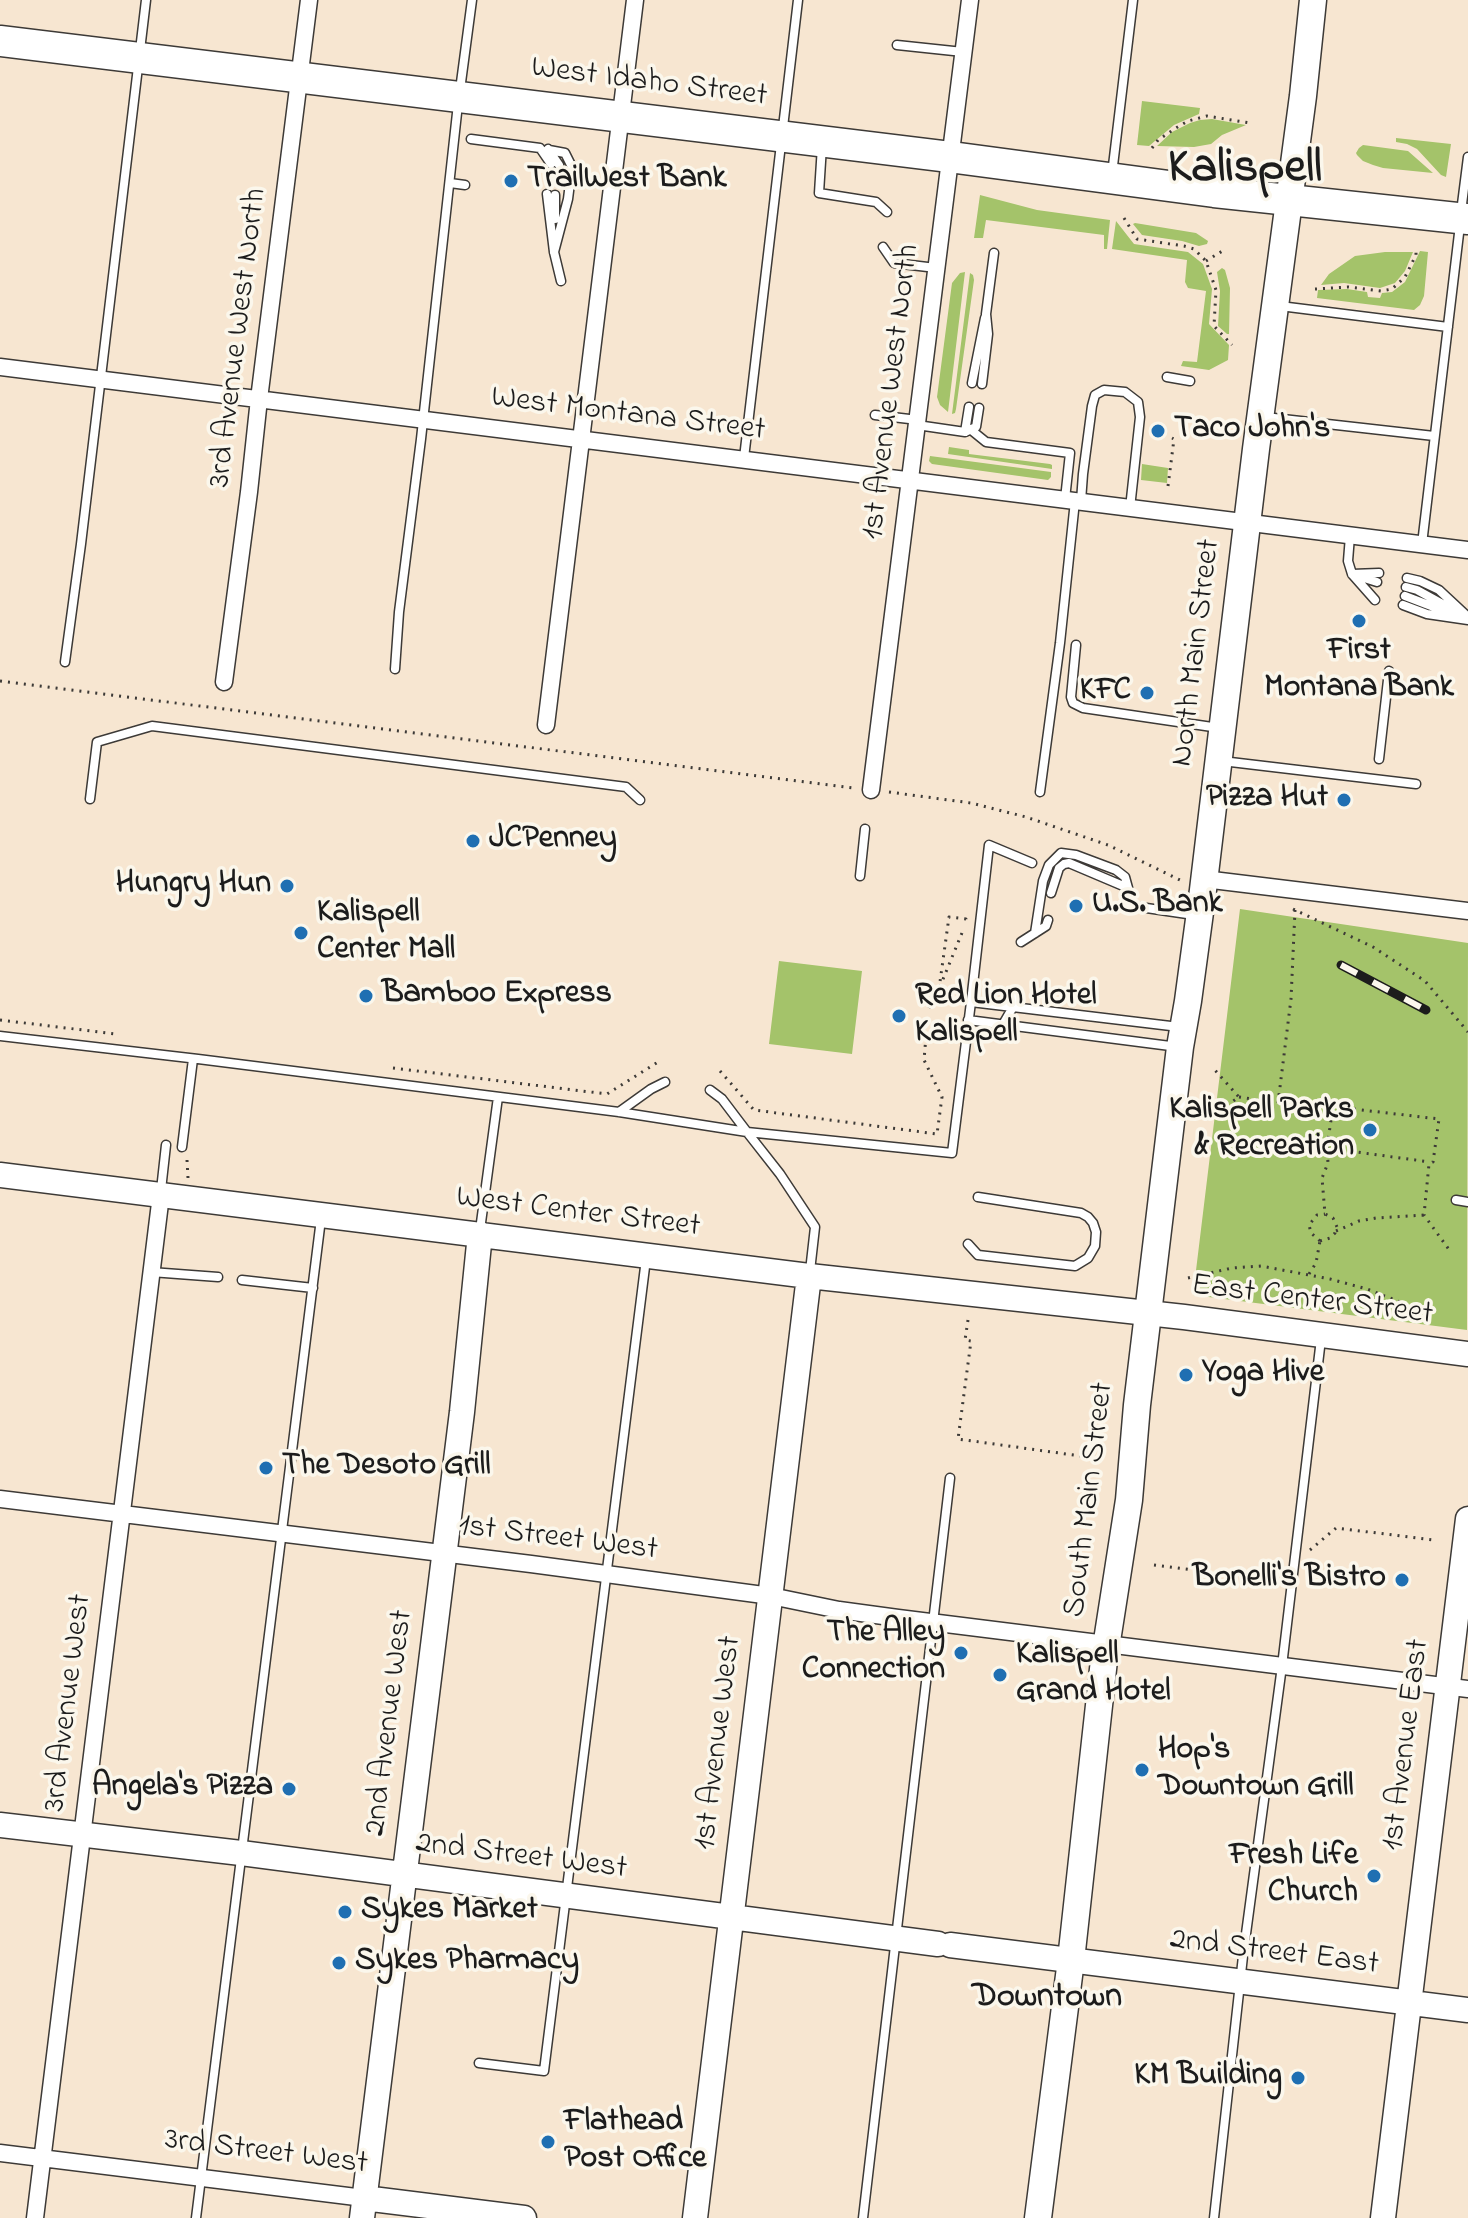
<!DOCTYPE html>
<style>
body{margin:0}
canvas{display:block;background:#f7e6d1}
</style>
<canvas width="1468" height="2218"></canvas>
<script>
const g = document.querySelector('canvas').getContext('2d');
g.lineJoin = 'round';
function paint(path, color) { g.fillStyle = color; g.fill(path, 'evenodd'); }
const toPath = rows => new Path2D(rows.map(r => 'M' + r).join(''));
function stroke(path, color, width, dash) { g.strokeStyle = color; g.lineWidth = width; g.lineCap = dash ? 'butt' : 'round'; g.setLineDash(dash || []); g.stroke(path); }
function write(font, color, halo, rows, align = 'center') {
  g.font = font + ' "Indie Flower",sans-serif'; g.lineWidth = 7; g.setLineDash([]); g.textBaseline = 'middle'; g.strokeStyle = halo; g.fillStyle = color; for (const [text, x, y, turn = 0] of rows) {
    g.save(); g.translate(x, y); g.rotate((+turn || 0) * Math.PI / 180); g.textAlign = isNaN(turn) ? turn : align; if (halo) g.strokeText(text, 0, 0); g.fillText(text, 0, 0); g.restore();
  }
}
const green = toPath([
 [1142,101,1200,108,1199,114,1174,125,1149,146,1137,145],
 [1212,119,1246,125,1222,135,1211,144,1194,147,1157,146,1172,132,1190,123,1200,120],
 [1396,138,1451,144,1446,177,1441,175,1417,149,1407,144,1396,142],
 [1363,145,1408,151,1433,173,1383,168,1373,165,1363,161,1357,155,1356,153,1359,148],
 [980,195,1037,210,1110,220,1107,249,1104,249,1104,235,986,220,983,238,974,238],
 [1116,221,1134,244,1188,252,1203,264,1212,289,1209,324,1229,345,1228,360,1209,370,1181,366,1183,361,1197,362,1206,291,1188,288,1185,282,1187,260,1112,249],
 [1135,223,1196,233,1208,241,1207,244,1199,246,1182,241,1142,235,1133,224],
 [1420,251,1428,252,1424,296,1420,305,1414,310,1317,298,1318,290,1347,289,1367,292,1368,297,1380,298,1382,293,1392,292,1405,282],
 [1385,252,1413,252,1405,271,1395,283,1380,288,1344,283,1321,285,1329,274,1355,256],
 [1222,268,1225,270,1230,288,1229,334,1227,334,1218,326,1220,291,1217,272],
 [965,272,948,412,940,405,937,397,952,283,960,273],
 [970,273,973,275,974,280,956,409,955,413,952,414],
 [949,447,969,450,969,454,1050,464,1052,465,1052,469,948,454],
 [930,456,1051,472,1051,477,1048,480,932,464,929,461],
 [1142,464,1168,468,1167,483,1141,480],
 [1240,909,1468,943,1467,1330,1193,1295],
 [779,961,862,971,852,1054,769,1044]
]);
const path = toPath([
 [1152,148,1158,140,1176,128,1188,121,1207,116,1250,123],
 [1124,218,1137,239,1184,246,1194,249,1206,261,1216,290,1214,326,1232,345],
 [1206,261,1224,250],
 [1315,289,1348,287,1381,291,1392,289,1405,277,1416,255,1416,249],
 [1168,486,1174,439,1172,438],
 [0,681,854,788],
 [889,792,971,803,1026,817,1108,845,1182,881],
 [1293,909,1373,947,1425,981,1468,1032],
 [939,989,949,917,966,919,966,921],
 [929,1008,939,989,964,928],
 [0,1020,116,1034],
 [393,1068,607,1094,658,1062],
 [720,1071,754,1110,937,1134,942,1097,924,1060,926,1036],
 [1239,1097,1302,1107,1302,1103,1439,1119,1433,1162,1429,1164,1424,1215,1450,1251],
 [1278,1103,1291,999,1295,910],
 [1207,1119,1239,1097,1213,1068],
 [1327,1148,1430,1162],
 [187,1160,188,1178],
 [1336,1231,1359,1221,1376,1218,1424,1215],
 [1320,1241,1330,1238,1335,1233,1337,1227,1333,1218,1325,1214,1322,1178,1328,1163,1327,1148,1333,1106],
 [1320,1241,1311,1233,1309,1225,1317,1215,1325,1214],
 [1309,1274,1316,1263,1320,1241],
 [1188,1278,1232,1268,1261,1266,1330,1279,1367,1289,1433,1315],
 [968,1320,965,1340,971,1341,958,1439,1095,1458],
 [1310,1550,1336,1528,1434,1540],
 [1154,1565,1278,1581]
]);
const lane = toPath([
 [897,45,963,52],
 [460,90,472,0],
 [471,139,540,148,551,164],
 [822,146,819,193,876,202,887,212],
 [548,149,559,165],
 [549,150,565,153,572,167,568,199,554,252],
 [1112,174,1133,0],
 [450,183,465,185],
 [547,194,554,252,561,281],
 [1461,212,1468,157],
 [555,219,555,195],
 [883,247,894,263,936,268],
 [1280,306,1448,327],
 [1167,377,1190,381],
 [972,383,985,318],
 [982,384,988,334,986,314,994,253],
 [875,415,918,420],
 [1265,417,1434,436],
 [917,425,965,432,976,427,979,408],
 [970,429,986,442,1070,453,1065,499],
 [965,432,969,407],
 [744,458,798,0],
 [1081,501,1083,474,1092,406,1095,395,1104,390,1125,392,1138,402,1140,417,1130,508],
 [1350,536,1348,561,1352,574,1375,600],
 [1422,544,1460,225],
 [1352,574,1379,573],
 [1361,577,1377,582],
 [1407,578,1420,581,1439,590,1468,617],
 [1406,587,1417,590,1457,612],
 [1405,596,1452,614],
 [1403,605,1427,614,1468,620],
 [1076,645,1071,697,1073,703,1083,708,1219,728],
 [65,662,81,544,146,0],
 [395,669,399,612,421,439,458,104],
 [1379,759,1389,671],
 [1222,761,1416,784],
 [1040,792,1060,643,1075,501],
 [90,799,97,742,152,726,626,787,640,800],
 [1032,863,989,845,971,1002,1179,1027],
 [860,876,865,829],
 [1051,893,1059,868,1064,864,1069,863,1128,888],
 [1035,933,1043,881,1049,865,1061,853,1076,855,1116,870,1125,877,1128,888,1126,905,1194,915],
 [1021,942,1046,926,1048,920],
 [968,1020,1178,1047],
 [998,1033,1013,1007,1014,997],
 [0,1036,198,1059,619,1112,747,1132,952,1153,971,1002],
 [710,1090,722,1099,747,1132,780,1174,815,1227,810,1271],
 [619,1112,651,1089,665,1082],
 [182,1147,193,1059],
 [161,1190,166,1145],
 [1456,1200,1468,1202],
 [480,1230,498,1097],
 [968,1244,978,1255,1075,1266,1088,1258,1095,1246,1096,1232,1093,1223,1088,1217,1081,1213,978,1197],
 [151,1272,218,1277],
 [242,1280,313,1288],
 [479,2063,544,2071,646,1259],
 [196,2218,321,1219],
 [863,2218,950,1478],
 [1214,2218,1243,1956,1282,1666,1321,1339]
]);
const street = toPath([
 [0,367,1468,550],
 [224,682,249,492,259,399,309,0],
 [546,725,635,0],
 [871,790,970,0],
 [1204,879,1468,911],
 [0,1499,531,1564,771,1596,839,1610,898,1618,1468,1689],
 [0,2153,364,2198],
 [35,2218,161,1195]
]);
const secondary = toPath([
 [0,1175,809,1276,1184,1317,1468,1354],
 [0,1825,241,1853,938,1944],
 [950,1945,1468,2010],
 [364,2198,524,2218],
 [362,2218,462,1412,480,1234],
 [695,2218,809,1276],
 [1383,2218,1468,1519]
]);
const primary = toPath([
 [1038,2218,1071,1960,1104,1660,1129,1500,1137,1405,1180,1047,1188,1001,1203,890,1256,449,1303,96,1313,0]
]);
const highway = toPath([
 [0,41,950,157,1214,192,1468,219]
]);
const rail = toPath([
 [1341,965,1426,1010]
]);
const markers = [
 [511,181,8,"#1f6fb2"],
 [1158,431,8,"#1f6fb2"],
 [1359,621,8,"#1f6fb2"],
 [1147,693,8,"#1f6fb2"],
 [1344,800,8,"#1f6fb2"],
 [473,841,8,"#1f6fb2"],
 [287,886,8,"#1f6fb2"],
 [1076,906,8,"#1f6fb2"],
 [301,933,8,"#1f6fb2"],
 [366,996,8,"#1f6fb2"],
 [899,1016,8,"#1f6fb2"],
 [1370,1130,8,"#1f6fb2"],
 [1186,1375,8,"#1f6fb2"],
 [266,1468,8,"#1f6fb2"],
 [1402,1580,8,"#1f6fb2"],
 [961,1653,8,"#1f6fb2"],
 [1000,1675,8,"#1f6fb2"],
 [1142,1770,8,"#1f6fb2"],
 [289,1789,8,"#1f6fb2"],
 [1374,1876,8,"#1f6fb2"],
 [345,1912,8,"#1f6fb2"],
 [339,1963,8,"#1f6fb2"],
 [1298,2078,8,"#1f6fb2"],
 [548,2142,8,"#1f6fb2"]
];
const streetNames = [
 ["West Idaho Street",649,84,7],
 ["3rd Avenue West North",240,338,-83],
 ["1st Avenue West North",893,392,-83],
 ["West Montana Street",628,416,7],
 ["North Main Street",1198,653,-83],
 ["West Center Street",578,1214,7],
 ["East Center Street",1312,1302,7],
 ["South Main Street",1091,1500,-83],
 ["1st Street West",558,1540,7],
 ["3rd Avenue West",70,1703,-83],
 ["2nd Avenue West",391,1723,-83],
 ["1st Avenue West",720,1743,-83],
 ["1st Avenue East",1408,1745,-83],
 ["2nd Street West",521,1858,7],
 ["2nd Street East",1274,1954,7],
 ["3rd Street West",266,2154,7]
];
const poiNames = [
 ["TrailWest Bank",527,181],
 ["Taco John's",1174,431],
 ["First",1359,653,"center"],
 ["Montana Bank",1359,690,"center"],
 ["KFC",1131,693,"right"],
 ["Pizza Hut",1328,800,"right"],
 ["JCPenney",489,841],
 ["Hungry Hun",271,886,"right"],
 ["U.S. Bank",1092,906],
 ["Kalispell",317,915],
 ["Center Mall",317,952],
 ["Bamboo Express",382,996],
 ["Red Lion Hotel",915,998],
 ["Kalispell",915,1035],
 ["Kalispell Parks",1354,1112,"right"],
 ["& Recreation",1354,1149,"right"],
 ["Yoga Hive",1202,1375],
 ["The Desoto Grill",282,1468],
 ["Bonelli's Bistro",1386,1580,"right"],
 ["The Alley",945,1635,"right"],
 ["Connection",945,1672,"right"],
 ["Kalispell",1016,1657],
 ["Grand Hotel",1016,1694],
 ["Hop's",1158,1752],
 ["Downtown Grill",1158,1789],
 ["Angela's Pizza",273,1789,"right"],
 ["Fresh Life",1358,1858,"right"],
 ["Church",1358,1895,"right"],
 ["Sykes Market",361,1912],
 ["Sykes Pharmacy",355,1963],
 ["KM Building",1282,2078,"right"],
 ["Flathead",564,2124],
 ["Post Office",564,2161]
];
const neighbourhoodNames = [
 ["Downtown",1047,1999]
];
const townNames = [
 ["Kalispell",1245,172]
];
paint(green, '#a4c36a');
stroke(lane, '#3d3a37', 11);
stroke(street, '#3d3a37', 19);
stroke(secondary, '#3d3a37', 27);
stroke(primary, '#3d3a37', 29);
stroke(highway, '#3d3a37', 33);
stroke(path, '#3d3a37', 3, [2, 6]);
stroke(lane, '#fff', 8);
stroke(street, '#fff', 16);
stroke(secondary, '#fff', 24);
stroke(primary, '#fff', 26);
stroke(highway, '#fff', 30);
stroke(rail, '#1c1c1c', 9);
stroke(rail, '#fbf7ec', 6, [18]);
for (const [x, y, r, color] of markers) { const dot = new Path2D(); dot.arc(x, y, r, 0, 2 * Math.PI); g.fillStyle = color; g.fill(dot); stroke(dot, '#fbf7ec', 3); }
write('32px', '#1c1c1c', '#fbf7ec', streetNames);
write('bold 32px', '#1c1c1c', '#fbf7ec', poiNames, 'left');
write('bold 34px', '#1c1c1c', '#fbf7ec', neighbourhoodNames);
write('bold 48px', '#1c1c1c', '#fbf7ec', townNames);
</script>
